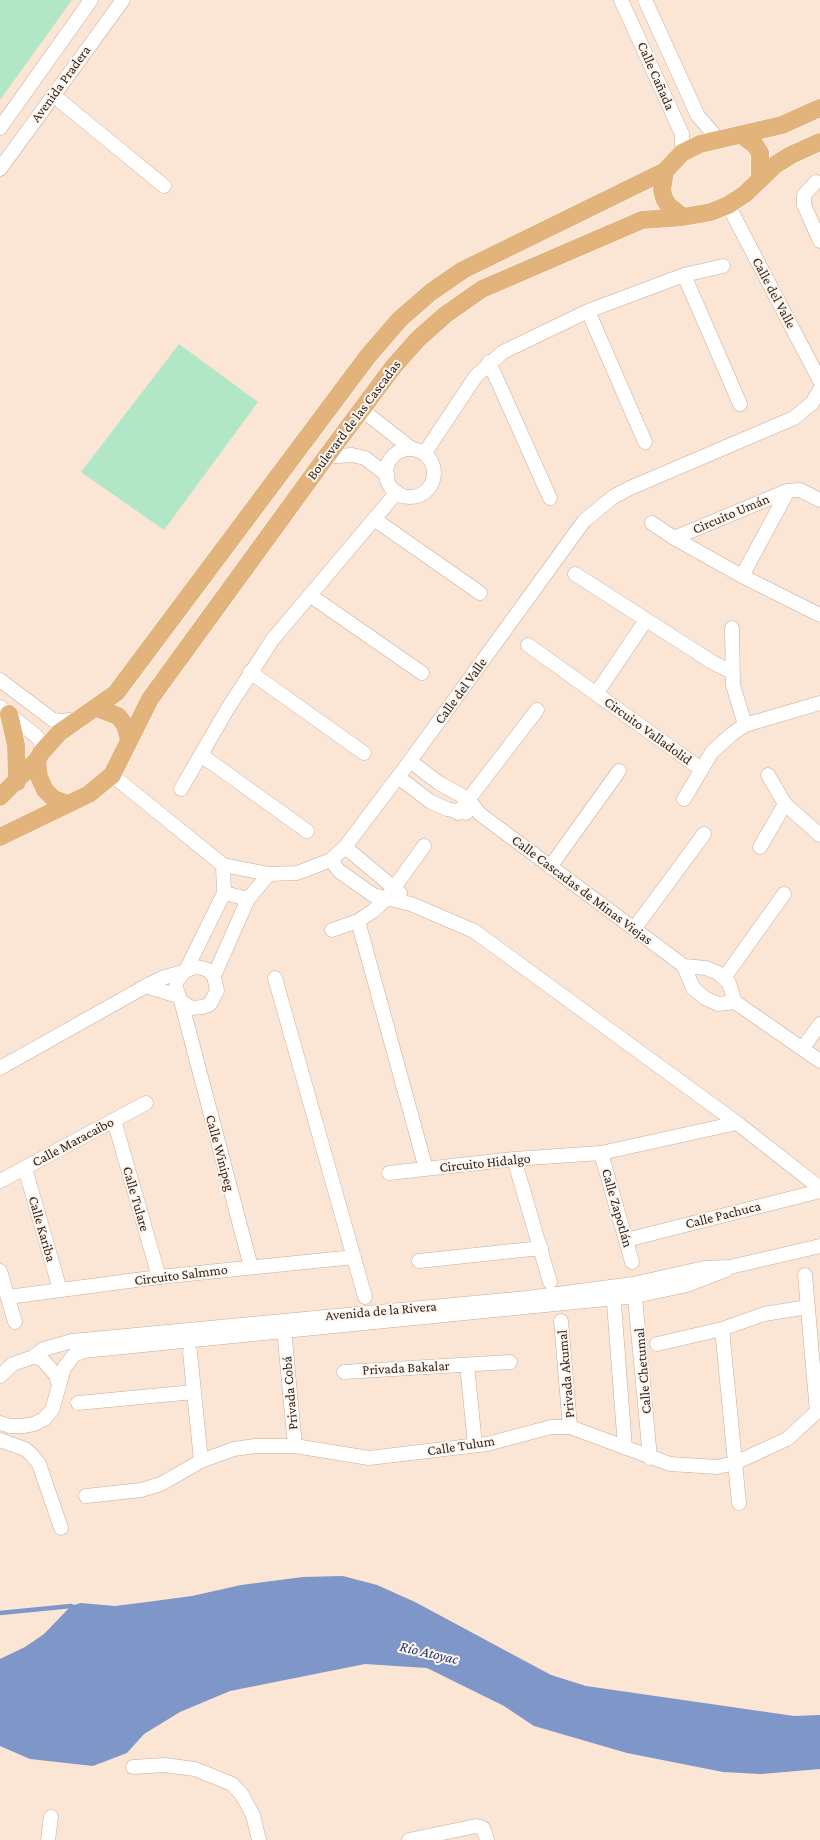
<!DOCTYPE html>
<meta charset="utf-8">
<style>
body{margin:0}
canvas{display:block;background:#fbe5d5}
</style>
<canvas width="820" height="1840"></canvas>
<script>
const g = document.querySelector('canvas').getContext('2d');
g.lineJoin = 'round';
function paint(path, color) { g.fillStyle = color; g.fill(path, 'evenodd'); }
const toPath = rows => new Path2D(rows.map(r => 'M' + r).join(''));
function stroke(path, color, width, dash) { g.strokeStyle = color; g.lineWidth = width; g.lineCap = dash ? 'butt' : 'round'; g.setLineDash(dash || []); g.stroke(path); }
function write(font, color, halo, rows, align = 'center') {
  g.font = font + ' "Crimson Pro",serif'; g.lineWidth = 4; g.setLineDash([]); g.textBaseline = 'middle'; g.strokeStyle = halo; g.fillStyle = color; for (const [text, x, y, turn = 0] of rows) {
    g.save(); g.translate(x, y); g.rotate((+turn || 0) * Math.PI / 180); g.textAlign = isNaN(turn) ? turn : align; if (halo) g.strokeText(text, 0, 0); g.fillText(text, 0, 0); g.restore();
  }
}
const green = toPath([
 [0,0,72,0,0,100],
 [179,344,258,402,164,530,81,472]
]);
const water = toPath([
 [343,1576,377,1585,415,1602,551,1675,586,1686,794,1716,820,1715,820,1769,761,1774,723,1772,627,1753,534,1726,504,1706,427,1668,365,1664,230,1691,180,1712,144,1734,127,1753,93,1766,30,1759,0,1746,0,1659,25,1647,44,1634,71,1606,81,1603,115,1606,147,1602,192,1596,241,1585,303,1577]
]);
const stream = toPath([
 [0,1613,71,1606,77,1609]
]);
const minor = toPath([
 [621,0,682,134,682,153],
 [645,0,698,116,718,139],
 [53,95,164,186],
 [0,128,91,0],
 [0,169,123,0],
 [816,182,804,195,804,205,820,241],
 [728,205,820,381],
 [684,275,740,404],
 [588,311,645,442],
 [489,362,550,498],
 [362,410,412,449],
 '386 473a24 24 0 1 1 48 0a24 24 0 1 1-48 0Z',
 [424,454,476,376,503,352,588,311,684,275,723,266],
 [326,457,352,455,365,458,387,475],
 [788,491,742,576,820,615],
 [374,519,480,593],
 [652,523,674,538,742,576],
 [674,538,787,491,800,490,820,500],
 [575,574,712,662,732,672],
 [311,596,422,673],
 [732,628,733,685,745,725],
 [528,645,701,769],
 [250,672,364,753],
 [0,680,53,720,60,721,80,719],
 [596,694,646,620],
 [0,707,35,735,40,740,42,752],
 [201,755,307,831],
 [410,761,439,783,468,799,480,814,684,966,693,988,705,998,718,1004,735,1002,820,1061],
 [112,775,223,865,269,874,297,873,331,860,345,847,410,761,584,521,613,497,630,488,794,418,812,403,820,390],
 [768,775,785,804,820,835],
 [398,777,431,802,447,809,466,813],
 [181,789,228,708,273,639,397,492],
 [684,799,712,752,732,734,745,725,820,703],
 [458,813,537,710],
 [345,847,400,893],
 [760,847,785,804],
 [331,860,339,871,373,895,411,904,474,931,737,1123,820,1188],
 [550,867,619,771],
 [224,893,248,899],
 [358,921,426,1169],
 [634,929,704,834],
 [332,930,358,921,373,911,386,899,424,846],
 [684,966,706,968,718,973,729,983,735,1002],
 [186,970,196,967,206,969,214,976,217,991,210,1004,203,1007,191,1008,181,1001,176,988,177,980,186,970,224,893,223,865],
 [214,976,248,899,269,874],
 [275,978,365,1297],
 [724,978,784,894],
 [146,986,178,996],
 [181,1001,251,1267],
 [803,1048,820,1024],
 [0,1068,146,986,162,978,182,972],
 [114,1120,159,1277],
 [601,1153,632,1262],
 [514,1159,550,1282],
 [25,1168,60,1290],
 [389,1173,514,1159,601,1153,737,1123],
 [0,1181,146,1103],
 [626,1240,820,1191],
 [419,1261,541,1248],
 [0,1271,15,1322],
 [805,1275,817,1412],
 [634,1287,650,1458],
 [613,1290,625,1448],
 [8,1297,159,1277,354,1257],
 [561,1321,570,1427],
 [722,1329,739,1503],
 [285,1340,295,1446],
 [657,1344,722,1329,764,1314,808,1307],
 [190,1352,201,1461],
 [33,1357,44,1349,72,1341,527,1298,633,1284,704,1268,730,1267,820,1246],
 [467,1365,475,1445],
 [344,1372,510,1362],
 [0,1376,13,1364,33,1357,42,1359,56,1375,59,1386,52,1410,44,1419,34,1424,23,1426,10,1426,0,1423],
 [59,1386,64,1368,74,1355,83,1351,636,1296,687,1285,726,1270],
 [78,1403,194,1392],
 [0,1440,25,1449,32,1455,39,1464,61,1528],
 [86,1496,141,1490,161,1484,201,1461,234,1449,255,1446,295,1446,369,1458,487,1444,551,1427,570,1427,670,1464,717,1467,735,1463,787,1439,820,1409],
 [133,1767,164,1765,195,1769,232,1784,242,1795,253,1815,259,1840],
 [48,1840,51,1817],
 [409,1840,476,1826,483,1828,487,1840]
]);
const major = toPath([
 [743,136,755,145,760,153,760,180],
 [665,171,662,190,664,198,668,205,683,217],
 [97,708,118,716,125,725,129,740],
 [9,714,16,745,17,782],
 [37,760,39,777,45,790,54,799,67,804],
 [0,797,37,760,42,752,59,733,116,693,368,356,400,319,431,292,463,270,665,171,682,153,700,144,782,125,820,108],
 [0,837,89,794,112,775,150,699,326,457,394,366,418,339,445,315,482,289,642,220,683,217,711,212,728,205,745,194,775,165,791,155,820,142]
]);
const streetNames = [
 ["Calle Cañada",656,76,66],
 ["Avenida Pradera",61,84,-54],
 ["Calle del Valle",774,293,62],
 ["Boulevard de las Cascadas",354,420,-53],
 ["Circuito Umán",731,514,-23],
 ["Calle del Valle",461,691,-54],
 ["Circuito Valladolid",648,731,36],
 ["Calle Cascadas de Minas Viejas",582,890,37],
 ["Calle Maracaibo",73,1142,-28],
 ["Calle Winipeg",220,1153,75],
 ["Circuito Hidalgo",485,1163,-6],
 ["Calle Tulare",136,1199,74],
 ["Calle Zapotlán",617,1208,74],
 ["Calle Pachuca",723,1215,-14],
 ["Calle Kariba",42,1229,74],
 ["Circuito Salmmo",181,1275,-7],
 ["Avenida de la Rivera",381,1311,-5],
 ["Privada Bakalar",406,1368,-3],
 ["Calle Chetumal",643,1371,-95],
 ["Privada Akumal",566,1374,-95],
 ["Privada Cobá",290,1393,-95],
 ["Calle Tulum",461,1446,-9]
];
const waterNames = [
 ["Río Atoyac",429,1653,13]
];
paint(green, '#b1e7c7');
paint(water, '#7e96c8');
stroke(stream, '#7e96c8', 4.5);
stroke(minor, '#c2ae9e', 15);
stroke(major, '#fff', 19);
stroke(minor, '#fff', 14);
stroke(major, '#e2b37b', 18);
write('14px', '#2c241e', '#fef5ee', streetNames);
write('italic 15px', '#1e3874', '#fef5ee', waterNames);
</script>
